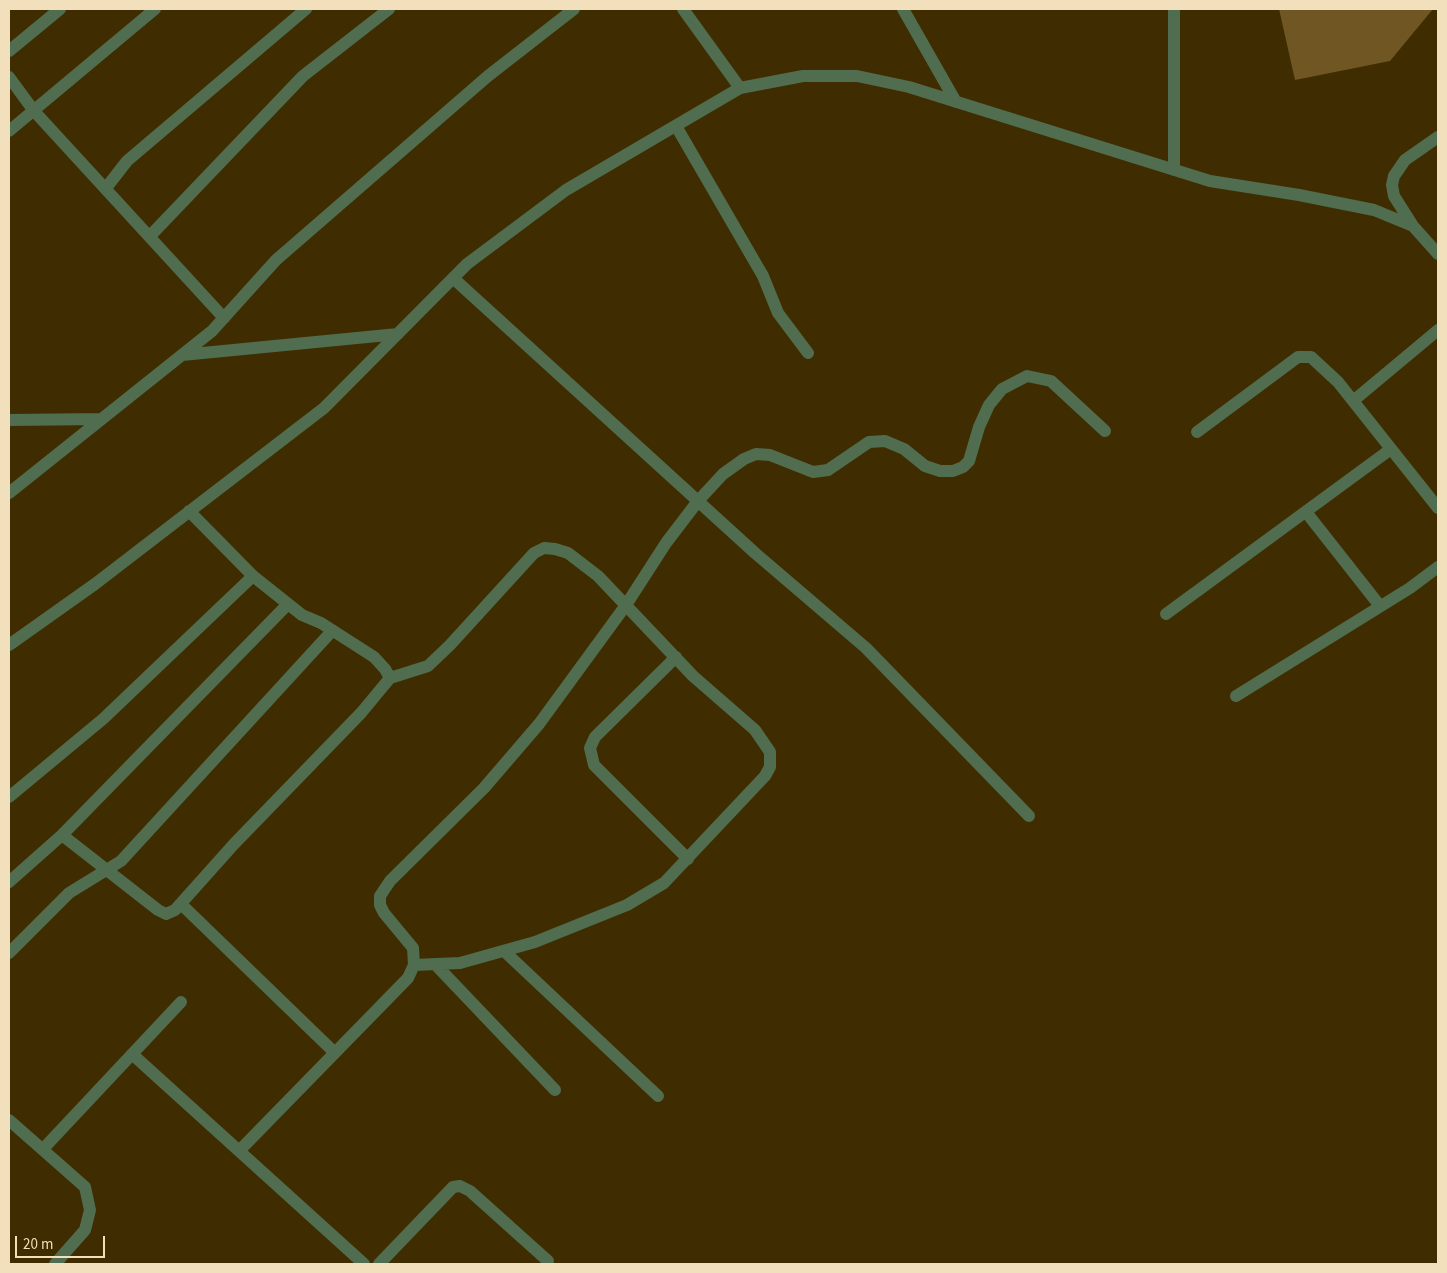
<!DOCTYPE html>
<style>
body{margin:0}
#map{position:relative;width:1447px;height:1273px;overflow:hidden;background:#3f2d01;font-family:"Source Sans 3",sans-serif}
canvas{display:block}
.frame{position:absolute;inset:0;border:10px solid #f2dfbb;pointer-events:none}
.scale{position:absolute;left:15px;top:1236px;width:90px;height:22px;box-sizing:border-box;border:2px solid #f2dfbb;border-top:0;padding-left:6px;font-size:15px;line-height:18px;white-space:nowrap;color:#f2dfbb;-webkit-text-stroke:4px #3f2d01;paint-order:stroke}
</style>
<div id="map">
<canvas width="1447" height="1273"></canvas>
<div class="frame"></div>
<div class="scale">20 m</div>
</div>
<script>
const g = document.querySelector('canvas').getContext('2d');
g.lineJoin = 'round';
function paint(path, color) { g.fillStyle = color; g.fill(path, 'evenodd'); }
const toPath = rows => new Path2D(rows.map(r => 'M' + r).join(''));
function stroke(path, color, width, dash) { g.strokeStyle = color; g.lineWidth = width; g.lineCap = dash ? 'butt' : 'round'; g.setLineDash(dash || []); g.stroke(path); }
const forest = toPath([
 [1279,9,1433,9,1390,61,1295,80]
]);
const minor = toPath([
 [683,9,740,88],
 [903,9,956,102],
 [9,51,60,9],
 [9,77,34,111,224,318],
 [676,126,763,276,778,313,808,353],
 [9,131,155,9],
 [1174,170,1174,9],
 [106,188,127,161,306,9],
 [1413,226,1394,196,1392,185,1394,176,1405,160,1438,137],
 [150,236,303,76,389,9],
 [453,278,755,553,866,648,1029,816],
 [182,355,398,334],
 [1353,401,1438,330],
 [9,420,102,419],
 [1197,432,1298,357,1311,357,1338,382,1438,508],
 [9,493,212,331,276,260,488,76,574,9],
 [1306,512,1380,606],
 [1166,614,1391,449],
 [9,645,95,584,324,408,467,264,566,190,740,88,803,76,857,76,909,87,1210,181,1299,195,1374,210,1413,226,1438,254],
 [676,657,595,737,590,748,594,765,688,859],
 [390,678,428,666,450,645,534,553,544,548,555,549,568,553,598,576,693,676,755,730,770,752,770,767,765,776,664,883,627,905,535,942,460,963,414,965],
 [1236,696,1410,588,1438,567],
 [9,797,103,719,253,576],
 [62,835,158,910,166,914,175,910,234,844,361,713,390,678,385,669,374,657,321,623,302,615,253,576,189,511],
 [9,882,62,835,288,604],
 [181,904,334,1052],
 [504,951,658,1096],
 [9,953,69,893,121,861,332,631],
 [435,964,555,1090],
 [132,1054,364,1264],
 [9,1120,85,1187,90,1210,85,1230,55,1264],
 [43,1149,181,1002],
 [239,1151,408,978,414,965,413,948,384,913,380,905,380,896,390,881,484,788,539,724,626,605,666,543,698,501,723,474,744,459,756,454,770,455,813,472,828,470,869,442,885,441,904,449,925,466,940,471,953,471,963,467,969,461,979,427,989,405,1002,389,1027,376,1051,381,1105,431],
 [379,1264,453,1187,460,1186,470,1191,548,1261]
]);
paint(forest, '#6f5622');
stroke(minor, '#506d4f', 12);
</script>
